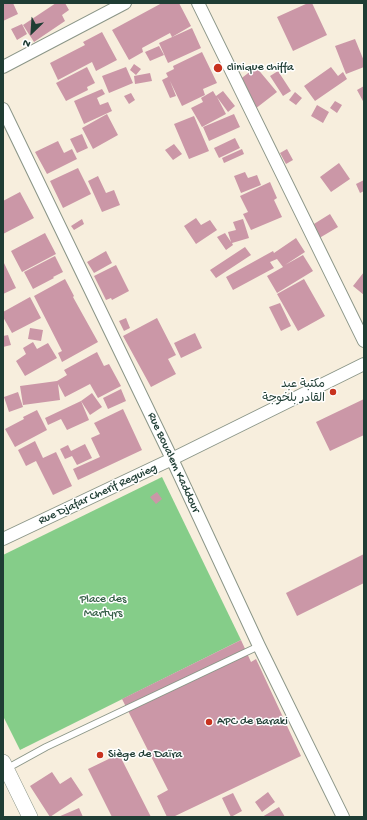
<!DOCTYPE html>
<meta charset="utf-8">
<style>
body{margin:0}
#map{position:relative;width:367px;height:820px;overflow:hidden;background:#f7eedd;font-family:"Gochi Hand",sans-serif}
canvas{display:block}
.frame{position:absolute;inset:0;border:4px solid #1f3d34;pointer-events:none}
.north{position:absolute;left:12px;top:12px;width:40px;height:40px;-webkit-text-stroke:3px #fff;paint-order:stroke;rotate:205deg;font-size:11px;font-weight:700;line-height:16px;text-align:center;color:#1f3d34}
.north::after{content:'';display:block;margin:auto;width:14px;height:18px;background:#1f3d34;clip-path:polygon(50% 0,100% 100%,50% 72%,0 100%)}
</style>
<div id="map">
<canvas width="367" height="820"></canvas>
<div class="frame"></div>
<div class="north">N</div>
</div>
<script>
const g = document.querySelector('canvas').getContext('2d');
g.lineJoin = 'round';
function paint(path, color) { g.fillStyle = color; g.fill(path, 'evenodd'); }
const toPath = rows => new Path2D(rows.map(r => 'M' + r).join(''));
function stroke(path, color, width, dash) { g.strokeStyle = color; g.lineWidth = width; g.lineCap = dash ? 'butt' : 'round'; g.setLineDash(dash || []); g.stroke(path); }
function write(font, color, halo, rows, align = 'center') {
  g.font = font + ' "Gochi Hand","Playpen Sans Arabic",sans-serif'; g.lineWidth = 3; g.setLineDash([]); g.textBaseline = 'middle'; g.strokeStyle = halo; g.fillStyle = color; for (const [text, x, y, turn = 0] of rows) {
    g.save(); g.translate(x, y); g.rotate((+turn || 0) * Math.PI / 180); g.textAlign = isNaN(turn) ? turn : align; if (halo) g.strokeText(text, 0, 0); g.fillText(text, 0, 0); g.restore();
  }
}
const green = toPath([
 [162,477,241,640,20,750,3,716,3,555]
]);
const building = toPath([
 [5,3,13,3,18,14,3,21,3,4],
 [56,3,65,3,69,10,62,15,65,21,34,42,23,25],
 [162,3,179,3,191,26,172,37,170,33,142,48,143,52,129,60,112,30],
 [308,3,312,3,327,35,293,51,277,17],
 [22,24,27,34,17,40,11,29],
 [192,28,201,48,168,63,159,43],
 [102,32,117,60,96,71,92,62,58,80,50,63,85,45,83,42],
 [355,39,364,61,364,67,346,74,335,46],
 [159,46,164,55,150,61,145,52],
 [202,52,217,83,203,89,205,95,182,106,170,81,176,96,170,98,162,80,168,77,166,73,174,69,173,66],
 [134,64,141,69,136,75,130,70],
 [87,67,95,83,87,87,88,90,66,101,56,83],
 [126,67,133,83,109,93,102,76],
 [256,67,277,92,255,109,234,84],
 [331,67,338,76,343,72,347,79,315,101,304,86],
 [278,71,291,91,283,96,270,76],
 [150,73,152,81,135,84,134,76],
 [364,86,364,103,357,90],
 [102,89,105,94,97,98,100,105,108,102,112,111,84,124,74,101],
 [213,91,216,96,223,91,235,106,228,112,217,97,226,114,202,127,191,108,203,102,201,98],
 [295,92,302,98,296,105,289,100],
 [131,93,135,100,129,104,124,96],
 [335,101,342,105,337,113,330,108],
 [317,105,329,112,323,123,311,116],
 [107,114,118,135,93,149,82,128],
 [234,114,240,127,209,141,203,127],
 [194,116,209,151,189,159,174,124],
 [82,134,88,148,77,153,70,139],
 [235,138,240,148,219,158,214,148],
 [58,141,64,153,72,149,77,159,47,174,35,152],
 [174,144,182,154,173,160,165,150],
 [242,149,244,154,224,163,222,158],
 [287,149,293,160,286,164,280,153],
 [339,163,350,179,331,192,320,177],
 [78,168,91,194,63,208,50,181],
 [245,172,248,178,257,175,261,185,241,193,234,176],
 [98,176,106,193,114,190,120,205,102,212,88,181],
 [364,180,364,191,360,193,356,184],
 [270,182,277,198,274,200,282,217,251,230,243,214,248,212,240,196],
 [20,192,34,218,3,234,3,201],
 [330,214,338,227,316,240,309,227],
 [196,218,201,225,210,220,217,230,196,244,184,226],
 [82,219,84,224,74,230,71,226],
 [243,219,249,238,232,243,233,245,226,250,217,237,225,233,231,242,228,232,236,230,233,222],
 [45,233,56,254,22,272,11,251],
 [296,238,305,252,285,265,303,255,313,271,277,293,267,276,283,267,277,259,270,262,274,268,233,290,226,277,273,251,274,253],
 [245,247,251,255,216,278,210,270],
 [106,251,112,263,94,273,87,262],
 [55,256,63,272,53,277,54,278,33,289,24,272],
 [3,261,16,288,3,294],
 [116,265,129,291,112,300,111,298,106,300,94,276],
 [364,272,364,295,353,286],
 [65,279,74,296,73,297,98,342,62,362,58,353,62,351,34,296],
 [304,279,325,316,298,331,277,294],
 [30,297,41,318,12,333,3,317,3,312],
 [280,303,291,326,281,331,269,307],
 [126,318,130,328,124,331,119,321],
 [157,318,176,355,168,359,176,374,151,387,123,336],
 [30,328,43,330,41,341,28,339],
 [195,333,202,348,181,358,174,343],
 [8,335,11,345,3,347,3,336],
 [33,342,37,349,48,343,57,358,25,376,16,361,26,354,23,348],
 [97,352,104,366,109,364,121,386,98,398,90,384,65,397,58,384,60,400,23,405,20,386,57,381,67,375,64,370],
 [121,389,126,401,108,409,103,398],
 [18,392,23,407,9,412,4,397],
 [92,393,102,407,90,415,81,401],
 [364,399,364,435,330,451,316,422],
 [81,401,89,420,67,430,61,419,48,425,45,418],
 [123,409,142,450,78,480,73,469,100,457,91,438,100,434,94,423],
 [37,410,47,430,15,447,5,429,24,419,23,417],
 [35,441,43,458,56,452,72,486,53,495,36,461,26,466,18,450],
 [85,444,92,458,77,465,72,456,65,459,60,449,68,445,71,451],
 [157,492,162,499,156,504,150,497],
 [364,554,364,583,297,616,286,593],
 [241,640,251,662,256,659,301,756,173,817,167,817,157,796,168,790,122,699],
 [119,754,151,817,112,817,88,769],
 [52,772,60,784,71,777,83,795,50,817,30,786],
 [268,792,275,802,262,812,255,802],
 [233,793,242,811,231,817,222,798],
 [279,807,285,817,262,817],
 [79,808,83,817,58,817]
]);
const service = toPath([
 [6,769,46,747,259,646]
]);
const minor = toPath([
 [198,3,364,341],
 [3,67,125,3],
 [3,109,172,459,259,646,343,817],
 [3,539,172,459,364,364]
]);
const tertiary = toPath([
 [3,762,30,817]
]);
const markers = [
 [218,68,5,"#c8321e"],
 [333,392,4,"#c8321e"],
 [209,722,4,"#c8321e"],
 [100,755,4,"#c8321e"]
];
const poiNames = [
 ["clinique chiffa",227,68],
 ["مكتبة عبد",325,385,"right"],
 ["القادر بلخوجة",325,399,"right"],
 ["APC de Baraki",217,722],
 ["Siège de Daïra",108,755]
];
const streetNames = [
 ["Rue Boualem Kaddour",173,463,65],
 ["Rue Djafar Cherif Reguieg",98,495,-25]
];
const parkNames = [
 ["Place des",103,600],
 ["Martyrs",103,614]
];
paint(green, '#85cd89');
paint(building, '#cb97a7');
stroke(service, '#8b9688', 8);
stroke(minor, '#8b9688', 14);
stroke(tertiary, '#8b9688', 16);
stroke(service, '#fff', 6);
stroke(minor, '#fff', 12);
stroke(tertiary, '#fff', 15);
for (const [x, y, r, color] of markers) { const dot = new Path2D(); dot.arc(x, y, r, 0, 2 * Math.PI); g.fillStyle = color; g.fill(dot); stroke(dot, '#fff', 1.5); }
write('12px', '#1f3d34', '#fff', poiNames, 'left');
write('12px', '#1f3d34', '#fff', streetNames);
write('12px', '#386149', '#fff', parkNames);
</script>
